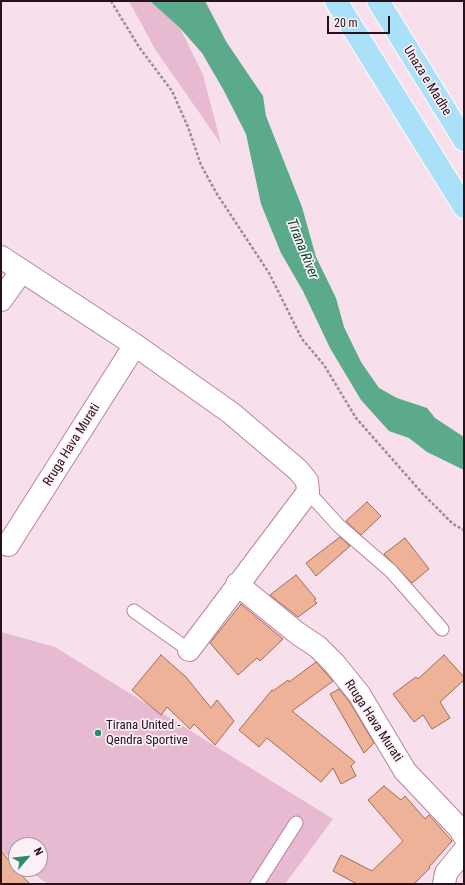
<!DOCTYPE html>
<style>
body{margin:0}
#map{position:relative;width:465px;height:885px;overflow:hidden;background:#f7dfeb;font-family:"Roboto Condensed",sans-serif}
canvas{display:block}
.frame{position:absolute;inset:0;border:2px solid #26111d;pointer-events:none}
.north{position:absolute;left:8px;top:837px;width:40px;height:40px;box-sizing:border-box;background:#fcf0f6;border:1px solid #a6979f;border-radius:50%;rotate:62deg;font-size:11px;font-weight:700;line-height:16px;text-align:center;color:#26111d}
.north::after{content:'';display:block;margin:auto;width:14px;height:18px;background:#268e6b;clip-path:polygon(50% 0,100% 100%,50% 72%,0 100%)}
.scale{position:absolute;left:327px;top:16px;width:63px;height:18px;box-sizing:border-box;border:2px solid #26111d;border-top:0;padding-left:5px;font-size:12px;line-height:14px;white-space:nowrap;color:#26111d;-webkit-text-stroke:3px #fcf0f6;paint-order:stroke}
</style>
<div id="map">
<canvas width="465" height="885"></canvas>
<div class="frame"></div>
<div class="north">N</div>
<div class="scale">20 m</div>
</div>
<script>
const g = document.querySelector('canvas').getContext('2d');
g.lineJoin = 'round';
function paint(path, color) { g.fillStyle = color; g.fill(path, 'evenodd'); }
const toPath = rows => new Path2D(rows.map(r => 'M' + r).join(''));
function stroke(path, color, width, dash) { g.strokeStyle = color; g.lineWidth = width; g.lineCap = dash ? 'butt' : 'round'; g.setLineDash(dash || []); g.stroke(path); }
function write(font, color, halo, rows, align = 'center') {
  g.font = font + ' "Roboto Condensed",sans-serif'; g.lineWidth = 3.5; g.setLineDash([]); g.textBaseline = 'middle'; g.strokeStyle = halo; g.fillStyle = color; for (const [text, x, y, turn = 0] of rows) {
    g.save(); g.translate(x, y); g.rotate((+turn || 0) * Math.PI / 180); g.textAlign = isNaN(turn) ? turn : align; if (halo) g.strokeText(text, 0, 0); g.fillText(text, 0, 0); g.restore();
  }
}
const green = toPath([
 [129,1,150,1,180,28,203,75,221,144,155,49],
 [1,632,55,647,333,819,285,884,48,884,26,869,40,869,40,845,16,845,16,862,1,851]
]);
const water = toPath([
 [150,1,205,1,227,43,263,96,266,116,302,207,316,257,336,298,344,327,361,362,379,388,397,398,427,408,435,418,464,437,464,470,427,452,409,438,389,431,361,400,330,348,303,291,281,253,261,204,246,134,223,89,202,53,180,28]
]);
const building = toPath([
 [367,502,381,516,361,535,346,521,367,502],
 [340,537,350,546,316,576,306,563,340,537],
 [405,538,429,569,412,583,384,554,405,538],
 [296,575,316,599,314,600,317,603,298,617,270,595,296,575],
 [241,604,283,639,260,661,257,658,238,675,210,643,241,604],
 [161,655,186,677,211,708,217,700,234,721,215,745,194,724,190,729,167,707,161,715,132,690,161,655],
 [444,655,464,677,464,680,440,702,450,718,432,729,423,715,414,722,393,694,416,677,418,679,444,655],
 [316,662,333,681,292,711,355,762,351,766,356,776,341,784,333,768,321,782,267,738,259,747,239,730,272,690,273,691,288,680,289,682,316,662],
 [339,689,349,701,374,743,364,753,330,694,339,689],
 [384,786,401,800,405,796,425,819,429,815,452,841,429,867,430,868,414,884,357,884,333,871,341,855,372,871,403,841,368,800,384,786],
 [1,851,16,869,30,884,1,884,1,851]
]);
const path = toPath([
 [111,1,139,47,172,91,188,127,201,165,217,194,269,273,302,339,324,365,356,418,423,494,453,524,464,530]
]);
const service = toPath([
 [308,492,339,526,391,571,442,629],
 [134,611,189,650],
 [257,884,296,823]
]);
const minor = toPath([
 [1,257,135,345,231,413,298,470,307,481,308,492,189,650],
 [1,300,21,272],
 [8,545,135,345],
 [237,584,297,633,318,647,334,663,359,694,405,771,460,829,464,836],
 [444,884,446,873,464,851]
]);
const trunk = toPath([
 [336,1,464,207],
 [378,1,464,140]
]);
const markers = [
 [98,733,4,"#268e6b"]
];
const streetNames = [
 ["Unaza e Madhe",427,81,58],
 ["Rruga Hava Murati",72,445,-58],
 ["Rruga Hava Murati",373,721,57]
];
const poiNames = [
 ["Tirana United -",106,726],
 ["Qendra Sportive",106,741]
];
const waterNames = [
 ["Tirana River",302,249,68]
];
paint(green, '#e7bad1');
paint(water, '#5aaa8b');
paint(building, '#edb297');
stroke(building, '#a26c52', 1);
stroke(service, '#b9829f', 15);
stroke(minor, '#b9829f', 24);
stroke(trunk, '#fff', 24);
stroke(path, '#a18a96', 2.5, [3, 2]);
stroke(service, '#fff', 13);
stroke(minor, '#fff', 22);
stroke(trunk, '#aae0f8', 22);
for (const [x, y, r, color] of markers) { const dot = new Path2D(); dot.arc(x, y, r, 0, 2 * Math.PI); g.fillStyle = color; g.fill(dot); stroke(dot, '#fcf0f6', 1.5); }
write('13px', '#26111d', '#fcf0f6', streetNames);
write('13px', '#26111d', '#fcf0f6', poiNames, 'left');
write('italic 14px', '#004732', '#fcf0f6', waterNames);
</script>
